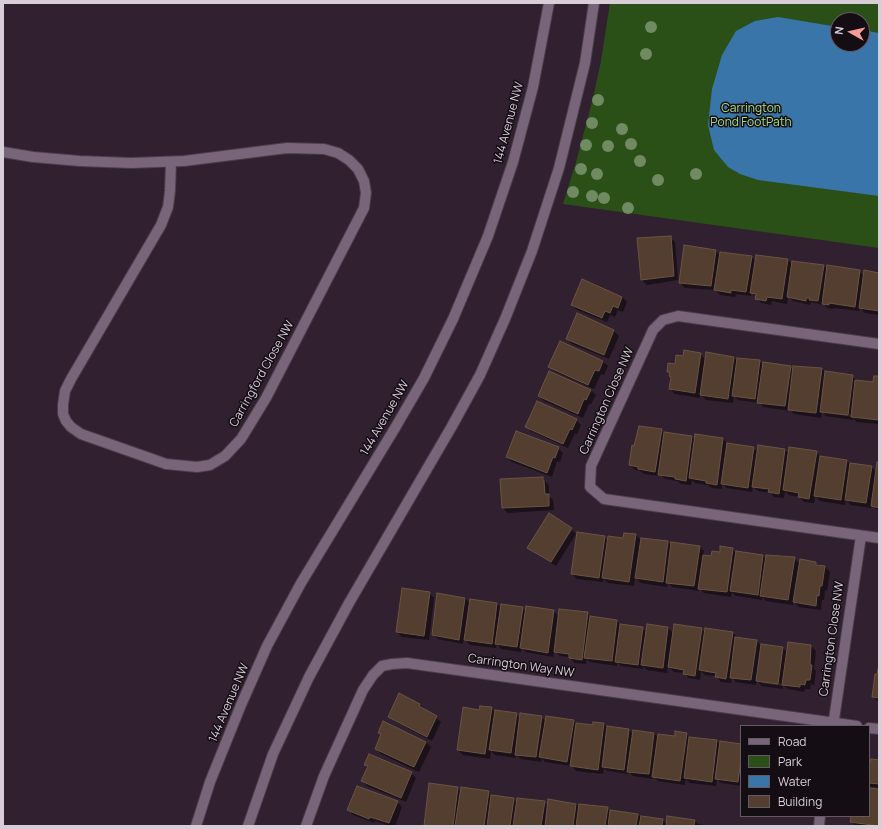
<!DOCTYPE html>
<style>
body{margin:0}
#map{position:relative;width:882px;height:829px;overflow:hidden;background:#312030;font-family:Manrope,sans-serif}
canvas{display:block}
.frame{position:absolute;inset:0;border:4px solid #d9ced8;pointer-events:none}
.legend{position:absolute;left:740px;top:725px;width:130px;height:92px;box-sizing:border-box;background:#140d14;border:1px solid #635a62;margin:0;padding:5px 7px;list-style:none;font-size:12px;color:#d9ced8}
.legend li{display:flex;align-items:center;gap:8px;height:20px}
.legend b{width:20px;border:1px solid #635a62}
.north{position:absolute;left:830px;top:12px;width:40px;height:40px;box-sizing:border-box;background:#140d14;border:1px solid #635a62;border-radius:50%;rotate:278deg;font-size:11px;font-weight:700;line-height:16px;text-align:center;color:#d9ced8}
.north::after{content:'';display:block;margin:auto;width:14px;height:18px;background:#f59b9a;clip-path:polygon(50% 0,100% 100%,50% 72%,0 100%)}
</style>
<div id="map">
<canvas width="882" height="829"></canvas>
<div class="frame"></div>
<ul class="legend">
<li><b style="height:5px;background:#796579"></b>Road</li>
<li><b style="height:11px;background:#2b5017"></b>Park</li>
<li><b style="height:11px;background:#3975a8"></b>Water</li>
<li><b style="height:11px;background:#533e2f"></b>Building</li>
</ul>
<div class="north">N</div>
</div>
<script>
const g = document.querySelector('canvas').getContext('2d');
g.lineJoin = 'round';
function paint(path, color) { g.fillStyle = color; g.fill(path, 'evenodd'); }
const toPath = rows => new Path2D(rows.map(r => 'M' + r).join(''));
function stroke(path, color, width, dash) { g.strokeStyle = color; g.lineWidth = width; g.lineCap = dash ? 'butt' : 'round'; g.setLineDash(dash || []); g.stroke(path); }
function write(font, color, halo, rows, align = 'center') {
  g.font = font + ' Manrope,sans-serif'; g.lineWidth = 3; g.setLineDash([]); g.textBaseline = 'middle'; g.strokeStyle = halo; g.fillStyle = color; for (const [text, x, y, turn = 0] of rows) {
    g.save(); g.translate(x, y); g.rotate((+turn || 0) * Math.PI / 180); g.textAlign = isNaN(turn) ? turn : align; if (halo) g.strokeText(text, 0, 0); g.fillText(text, 0, 0); g.restore();
  }
}
const green = toPath([
 [610,3,879,3,879,248,563,204,576,162,593,98,601,61],
 [838,20,862,20,862,44,838,44]
]);
const water = toPath([
 [778,17,838,27,838,44,862,44,862,30,879,33,879,196,758,180,740,174,728,167,714,150,708,125,712,89,722,55,736,31,755,21]
]);
const shadow = toPath([
 [670,237,675,242,678,280,647,285,642,280],
 [716,251,720,255,752,257,756,262,757,256,788,260,793,265,793,262,824,266,828,270,859,271,864,276,879,274,879,315,865,313,860,308,859,311,834,308,834,309,828,308,823,304,823,305,811,302,810,305,793,301,788,296,787,304,772,301,771,305,761,303,752,293,751,296,736,294,735,297,720,295,716,290,685,288,680,283],
 [582,281,622,297,627,302,623,312,618,310,615,317,610,315,607,322,577,310,572,305],
 [577,315,614,331,619,336,609,359,572,344,567,339],
 [561,342,603,362,608,366,604,375,601,374,594,389,554,371,549,366],
 [700,354,706,360,734,358,738,362,759,361,763,365,790,367,794,370,822,369,825,372,852,376,857,381,874,383,879,377,879,424,857,422,853,418,853,420,826,416,822,412,821,418,794,414,791,411,763,407,760,403,738,400,734,396,733,403,706,400,700,394,700,398,675,394,670,389,672,378,668,371,684,357],
 [825,411,853,415,853,417,825,413],
 [591,390,596,395,591,404,589,404,583,418,544,401,539,396],
 [576,420,581,425,577,434,575,433,568,448,531,431,526,426],
 [661,430,665,434,692,437,695,440,696,435,723,439,728,444,753,448,758,452,759,446,785,450,789,454,816,452,821,457,847,461,851,465,872,467,877,473,879,464,879,511,872,506,871,508,851,505,846,500,845,505,820,501,815,496,814,503,804,502,799,497,789,495,785,491,784,498,774,497,771,493,758,491,753,487,752,492,727,488,722,484,722,489,712,488,708,485,695,483,692,480,691,485,681,484,678,481,665,479,660,475,660,476,644,474,640,471,635,470,630,465,635,447],
 [558,448,563,453,560,462,557,461,552,477,512,462,507,457],
 [543,478,549,486,549,496,553,500,554,510,508,513,503,508],
 [571,528,550,562,533,552,528,547],
 [572,530,576,534,556,566,551,563],
 [636,535,642,541,668,542,671,546,699,546,704,551,703,556,712,557,732,549,735,552,763,556,767,560,794,558,800,564,816,563,819,566,825,567,830,572,827,591,825,590,824,600,822,600,821,610,799,607,794,601,793,605,766,601,763,597,762,600,736,596,732,592,731,597,704,593,699,588,699,591,672,587,668,583,667,587,641,583,635,577,634,586,608,583,604,579,603,582,577,579,572,574,604,537,608,541,624,540],
 [429,593,434,598,429,640,402,637,397,632],
 [465,598,470,604,471,600,497,604,501,608,522,608,526,612,554,611,559,617,587,613,591,617,617,621,621,625,642,628,646,632,647,625,668,628,674,634,701,629,705,633,733,633,738,638,756,641,762,646,783,648,787,652,811,646,816,651,814,669,816,671,814,685,811,684,810,689,805,689,804,692,788,689,783,685,783,689,762,686,757,681,756,685,736,682,732,678,731,683,721,682,716,676,705,675,701,671,700,680,689,678,684,673,674,672,668,666,667,673,647,670,643,666,643,669,621,666,617,662,617,666,590,662,587,659,586,664,575,663,569,657,560,656,554,650,553,657,526,652,522,648,521,652,501,649,497,644,496,648,470,645,464,639,463,644,438,639,433,634],
 [705,670,721,672,721,674,705,672],
 [761,681,783,684,783,686,761,683],
 [879,671,879,702,873,697],
 [399,695,420,705,441,722,432,741,394,721,389,716],
 [491,708,495,712,516,714,520,718,541,717,546,722,573,721,576,724,594,727,594,723,604,724,607,727,629,730,633,734,654,733,659,738,675,737,687,734,690,738,717,741,721,745,741,745,741,786,721,783,717,779,716,786,690,783,686,779,685,785,658,781,654,777,653,779,633,776,629,772,629,774,608,771,604,768,603,774,576,771,572,766,545,762,542,758,541,762,521,759,516,755,516,758,495,755,491,751,490,759,463,755,458,750,480,711],
 [379,733,426,742,431,747,419,772,381,754,376,749,382,735],
 [879,761,879,788,869,786,869,763],
 [365,764,411,773,416,778,406,802,367,786,362,781,368,767],
 [457,788,461,792,488,792,492,796,513,799,517,803,544,802,548,807,549,801,576,804,580,808,607,808,610,811,638,815,642,818,662,820,667,824,668,817,695,821,698,824,710,826,425,826],
 [869,789,879,790,879,826,856,826,851,821,852,816,869,816],
 [397,802,402,807,395,826,390,826,375,821,374,823,353,815,349,810]
]);
const building = toPath([
 [671,236,674,276,641,280,637,238,671,236],
 [684,245,716,250,711,286,679,283,684,245],
 [720,252,752,256,746,292,731,290,731,293,714,290,720,252],
 [756,255,788,259,782,299,767,297,766,301,755,299,756,294,750,293,756,255],
 [792,261,824,265,818,301,809,300,810,298,806,298,806,301,787,297,792,261],
 [827,265,860,270,855,307,829,303,829,305,822,304,827,265],
 [864,270,879,273,879,311,859,308,864,270],
 [582,279,622,297,618,308,613,306,610,313,605,311,602,318,571,305,582,279],
 [577,313,614,330,604,355,566,339,577,313],
 [560,341,603,361,599,371,595,370,588,385,548,367,560,341],
 [684,350,701,353,695,393,669,389,671,377,669,376,670,372,667,372,668,363,675,364,676,355,683,356,684,350],
 [706,352,734,357,728,399,700,395,706,352],
 [737,358,760,360,755,399,732,396,737,358],
 [763,362,791,366,785,406,757,403,763,362],
 [793,366,822,368,816,413,788,410,793,366],
 [549,371,591,390,586,400,584,399,578,414,538,396,549,371],
 [825,371,853,375,848,415,820,412,825,371],
 [874,376,879,376,879,420,851,417,855,380,873,382,874,376],
 [537,401,577,419,572,430,570,429,563,444,525,427,537,401],
 [639,426,662,429,655,472,638,469,638,467,629,465,632,445,634,446,639,426],
 [516,431,559,447,555,458,553,457,547,473,506,457,516,431],
 [664,432,692,436,686,481,675,479,675,477,658,475,664,432],
 [695,434,723,438,717,485,706,483,706,481,689,478,695,434],
 [727,443,754,447,748,488,721,484,727,443],
 [758,445,785,449,779,494,768,492,769,489,752,487,758,445],
 [789,447,817,451,809,499,798,497,799,493,783,490,789,447],
 [820,456,847,460,841,500,814,496,820,456],
 [877,462,879,463,879,508,871,506,877,462],
 [850,463,872,466,866,503,845,500,850,463],
 [543,477,543,480,544,480,545,494,549,494,549,506,502,508,500,479,543,477],
 [549,513,572,528,551,562,527,548,549,513],
 [577,532,605,536,599,578,571,574,577,532],
 [624,533,636,534,629,582,602,578,608,536,623,538,624,533],
 [641,538,668,541,663,582,635,578,641,538],
 [671,542,700,546,694,586,666,583,671,542],
 [720,546,733,548,727,592,698,589,703,555,711,556,712,551,720,552,720,546],
 [736,551,763,555,758,595,730,591,736,551],
 [766,555,795,557,788,600,760,596,766,555],
 [800,559,816,562,816,565,825,566,822,586,820,586,819,596,817,595,816,606,793,602,800,559],
 [402,588,430,592,424,636,396,632,402,588],
 [437,593,465,598,459,640,432,635,437,593],
 [470,599,497,603,492,644,464,640,470,599],
 [501,604,523,607,517,647,495,644,501,604],
 [526,606,554,610,548,653,520,648,526,606],
 [559,609,588,612,582,660,569,658,569,654,554,652,559,609],
 [590,616,617,620,612,661,584,658,590,616],
 [620,624,643,627,638,665,615,662,620,624],
 [647,624,668,627,663,668,641,665,647,624],
 [674,624,702,628,695,676,683,674,684,670,668,667,674,624],
 [705,628,733,632,726,679,715,677,716,673,699,670,705,628],
 [735,637,757,640,751,680,730,678,735,637],
 [788,642,811,645,810,665,812,665,810,680,806,680,805,685,800,684,800,687,782,685,788,642],
 [761,644,783,647,778,684,756,681,761,644],
 [879,664,879,698,872,697,875,674,877,674,879,664],
 [399,693,420,704,419,706,437,716,427,737,388,717,399,693],
 [480,706,492,707,485,754,457,750,463,707,479,710,480,706],
 [495,710,517,713,511,753,489,750,495,710],
 [520,713,542,716,536,757,515,755,520,713],
 [546,716,574,720,567,762,539,757,546,716],
 [383,721,426,742,414,767,375,749,381,734,378,733,383,721],
 [593,722,604,723,598,770,570,766,576,723,593,725,593,722],
 [607,726,629,729,624,770,602,767,607,726],
 [633,730,654,733,649,774,627,772,633,730],
 [675,731,687,733,680,781,652,777,658,734,675,736,675,731],
 [689,737,717,740,712,782,684,778,689,737],
 [720,741,741,744,741,760,738,782,715,779,720,741],
 [369,754,412,772,401,798,361,781,368,766,364,765,369,754],
 [871,759,879,760,879,784,869,783,869,762,870,763,871,759],
 [429,783,458,787,453,826,424,826,429,783],
 [357,786,398,801,389,823,370,817,369,819,347,810,357,786],
 [461,787,489,791,484,826,455,826,461,787],
 [869,788,879,789,879,826,850,822,851,816,869,816,869,788],
 [491,795,514,798,510,826,487,826,491,795],
 [517,798,545,801,541,826,513,826,517,798],
 [548,799,576,804,573,826,545,826,548,799],
 [579,804,608,807,605,826,576,826,579,804],
 [610,810,638,814,636,826,608,826,610,810],
 [641,816,663,819,662,826,639,826,641,816],
 [667,816,695,820,694,826,666,826,667,816]
]);
const minor = toPath([
 [3,152,33,157,80,161,131,163,184,161,287,148,324,149,338,153,349,160,358,169,364,181,366,193,364,208,266,398,241,439,225,456,210,465,197,467,166,464,152,459,81,434,71,427,66,421,63,414,63,405,65,391,71,379,161,225,168,207,170,191,171,162],
 [879,344,678,316,663,320,653,330,591,466,590,487,604,499,879,538],
 [833,726,861,536],
 [869,728,879,729],
 [306,826,324,776,363,690,373,675,382,666,392,664,407,663,857,726],
 [819,826,820,816]
]);
const secondary = toPath([
 [196,826,210,782,241,705,267,646,301,583,395,428,424,378,453,319,488,236,513,162,533,87,549,3],
 [248,826,273,754,309,677,349,603,452,426,480,375,505,319,532,251,559,168,585,63,594,3]
]);
const trees = [
 [651,27],
 [646,54],
 [598,100],
 [592,123],
 [622,129],
 [631,144],
 [586,145],
 [608,146],
 [640,161],
 [581,169],
 [597,174],
 [696,174],
 [658,180],
 [573,192],
 [592,196],
 [604,198],
 [628,208]
];
const parkNames = [
 ["Carrington",751,109],
 ["Pond FootPath",751,123]
];
const streetNames = [
 ["144 Avenue NW",509,123,-75],
 ["Carringford Close NW",262,374,-61],
 ["Carrington Close NW",607,401,-66],
 ["144 Avenue NW",385,418,-60],
 ["Carrington Close NW",832,639,-82],
 ["Carrington Way NW",521,666,8],
 ["144 Avenue NW",229,703,-67]
];
paint(green, '#2b5017');
paint(water, '#3975a8');
paint(shadow, '#0007');
paint(building, '#533e2f');
stroke(building, '#6a5444', 1);
stroke(minor, '#4a3c4a', 12);
stroke(secondary, '#4a3c4a', 12);
stroke(minor, '#796579', 10);
stroke(secondary, '#796579', 10);
g.fillStyle = '#708a61';
for (const [x, y] of trees) { g.beginPath(); g.arc(x, y, 6, 0, 2 * Math.PI); g.fill(); }
write('12px', '#a4e089', '#140d14', parkNames);
write('12px', '#d9ced8', '#140d14', streetNames);
</script>
